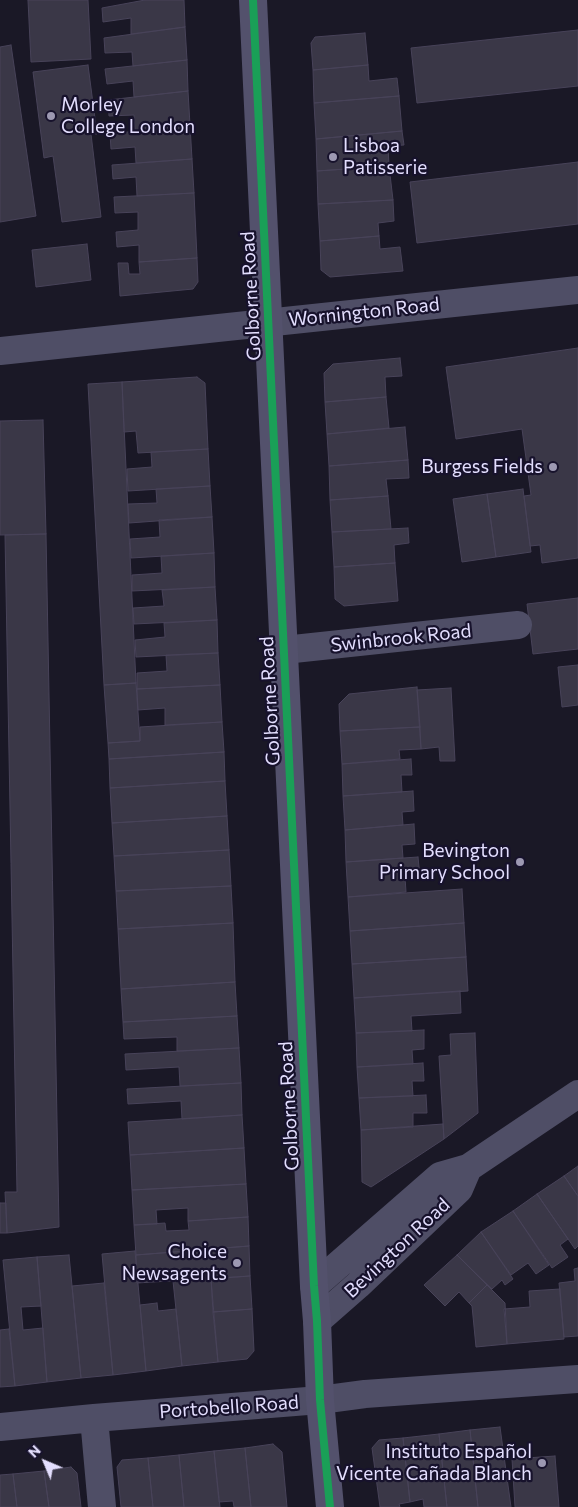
<!DOCTYPE html>
<meta charset="utf-8">
<style>
body{margin:0}
#map{position:relative;width:578px;height:1507px;overflow:hidden;background:#1a1826;font-family:Commissioner,sans-serif}
canvas{display:block}
.north{position:absolute;left:20px;top:1437px;width:50px;height:50px;-webkit-text-stroke:4px #17122c;paint-order:stroke;rotate:315deg;font-size:14px;font-weight:700;line-height:20px;text-align:center;color:#e3defe}
.north::after{content:'';display:block;margin:auto;width:18px;height:22px;background:#e3defe;clip-path:polygon(50% 0,100% 100%,50% 72%,0 100%)}
</style>
<div id="map">
<canvas width="578" height="1507"></canvas>
<div class="north">N</div>
</div>
<script>
const g = document.querySelector('canvas').getContext('2d');
g.lineJoin = 'round';
function paint(path, color) { g.fillStyle = color; g.fill(path, 'evenodd'); }
const toPath = rows => new Path2D(rows.map(r => 'M' + r).join(''));
function stroke(path, color, width, dash) { g.strokeStyle = color; g.lineWidth = width; g.lineCap = dash ? 'butt' : 'round'; g.setLineDash(dash || []); g.stroke(path); }
function write(font, color, halo, rows, align = 'center') {
  g.font = font + ' Commissioner,sans-serif'; g.lineWidth = 4.5; g.setLineDash([]); g.textBaseline = 'middle'; g.strokeStyle = halo; g.fillStyle = color; for (const [text, x, y, turn = 0] of rows) {
    g.save(); g.translate(x, y); g.rotate((+turn || 0) * Math.PI / 180); g.textAlign = isNaN(turn) ? turn : align; if (halo) g.strokeText(text, 0, 0); g.fillText(text, 0, 0); g.restore();
  }
}
const building = toPath([
 [28,0,88,0,91,59,31,62,28,0],
 [145,0,184,0,185,27,131,34,131,18,103,22,102,8,145,0],
 [185,27,187,60,133,66,132,52,105,53,104,38,185,27],
 [578,30,578,86,417,103,411,48,578,30],
 [365,33,368,65,313,70,311,43,315,37,365,33],
 [11,45,36,216,0,222,0,47,11,45],
 [187,60,188,91,134,97,133,81,107,84,105,69,187,60],
 [88,65,97,134,91,134,101,217,62,222,53,156,44,158,33,72,88,65],
 [368,65,369,81,397,78,399,96,314,103,313,70,368,65],
 [188,91,190,125,135,131,134,115,109,116,108,100,188,91],
 [399,96,402,131,316,139,314,103,399,96],
 [190,125,192,159,136,163,135,147,111,149,110,134,190,125],
 [402,131,404,145,388,146,389,166,317,171,316,139,402,131],
 [192,159,194,193,137,196,136,177,113,179,112,165,192,159],
 [578,162,578,224,417,243,410,182,578,162],
 [389,166,393,200,318,204,317,171,389,166],
 [194,193,197,258,139,262,139,245,117,247,116,232,138,230,138,212,115,213,114,197,194,193],
 [393,200,394,221,378,223,379,236,320,241,318,204,393,200],
 [379,236,380,249,400,247,403,271,330,277,321,270,320,241,379,236],
 [87,244,91,280,36,287,32,250,87,244],
 [197,258,198,282,193,289,120,296,118,263,128,263,129,274,140,274,139,262,197,258],
 [578,348,578,558,542,563,540,545,530,546,524,496,531,495,522,429,456,439,446,367,578,348],
 [400,358,402,376,385,377,386,397,325,402,324,373,333,364,400,358],
 [197,377,205,383,208,449,138,453,136,431,124,432,122,382,197,377],
 [122,382,136,683,104,685,88,384,122,382],
 [386,397,389,428,327,434,325,402,386,397],
 [43,420,46,534,0,535,0,421,43,420],
 [405,427,408,460,329,466,327,434,405,427],
 [208,449,210,486,128,491,127,469,152,467,151,452,208,449],
 [408,460,409,478,386,479,388,496,330,500,329,466,408,460],
 [210,486,212,517,129,523,128,504,157,503,156,489,210,486],
 [523,489,531,552,496,557,487,494,523,489],
 [487,494,496,557,462,562,453,499,487,494],
 [388,496,391,529,332,532,330,500,388,496],
 [212,517,214,553,131,558,130,539,160,537,159,520,212,517],
 [408,528,409,543,394,545,395,563,334,567,332,532,408,528],
 [46,534,59,1227,7,1233,5,1192,17,1192,5,535,46,534],
 [214,553,215,587,132,591,132,575,162,573,161,556,214,553],
 [395,563,398,601,344,606,335,599,334,567,395,563],
 [215,587,217,620,134,624,133,608,164,606,162,590,215,587],
 [578,598,578,649,533,654,527,604,578,598],
 [217,620,218,653,136,657,135,640,165,637,164,623,217,620],
 [218,653,220,685,137,689,137,673,167,671,166,655,218,653],
 [578,665,578,705,562,707,558,667,578,665],
 [136,683,140,741,108,743,104,685,136,683],
 [220,685,222,722,165,725,165,708,138,710,137,689,220,685],
 [417,687,420,727,340,731,339,704,349,694,417,687],
 [451,688,455,761,440,761,439,747,421,749,417,690,451,688],
 [222,722,224,752,109,759,108,743,140,741,140,727,222,722],
 [420,727,421,749,399,750,400,759,342,764,340,731,420,727],
 [224,752,225,781,110,788,109,759,224,752],
 [411,759,412,775,401,775,402,792,343,796,342,764,411,759],
 [225,781,227,816,112,823,110,788,225,781],
 [413,791,414,811,402,812,403,825,345,830,343,796,413,791],
 [227,816,229,850,114,856,112,823,227,816],
 [414,824,415,844,402,845,403,858,346,862,345,830,414,824],
 [229,850,231,886,116,891,114,856,229,850],
 [418,857,420,877,405,877,406,892,348,897,346,862,418,857],
 [231,886,233,923,118,929,116,891,231,886],
 [462,889,464,923,350,931,348,897,462,889],
 [233,923,235,982,121,989,118,929,233,923],
 [464,923,466,957,352,964,350,931,464,923],
 [466,957,468,991,354,998,352,964,466,957],
 [235,982,237,1016,123,1022,121,989,235,982],
 [460,991,461,1013,411,1016,412,1031,356,1033,354,998,460,991],
 [237,1016,239,1048,177,1051,177,1037,124,1039,123,1022,237,1016],
 [424,1030,424,1049,412,1050,413,1064,357,1067,356,1033,424,1030],
 [475,1033,478,1113,444,1139,439,1056,451,1055,450,1034,475,1033],
 [239,1048,241,1083,180,1086,179,1067,126,1070,125,1054,239,1048],
 [423,1063,424,1081,412,1081,413,1096,359,1098,357,1067,423,1063],
 [241,1083,242,1115,182,1119,181,1101,128,1104,127,1089,241,1083],
 [426,1095,427,1113,413,1113,413,1127,361,1130,359,1098,426,1095],
 [242,1115,244,1148,130,1155,128,1122,242,1115],
 [443,1124,444,1139,371,1187,362,1182,361,1130,443,1124],
 [244,1148,246,1184,132,1190,130,1155,244,1148],
 [578,1166,578,1196,564,1176,578,1166],
 [564,1176,578,1196,578,1246,575,1249,537,1194,564,1176],
 [246,1184,248,1217,188,1221,188,1208,156,1210,157,1224,134,1225,132,1190,246,1184],
 [537,1194,568,1239,560,1245,568,1257,552,1268,513,1211,537,1194],
 [0,1203,6,1203,7,1233,0,1233,0,1203],
 [513,1211,549,1265,536,1274,528,1263,511,1275,481,1232,513,1211],
 [248,1217,249,1246,136,1255,134,1225,165,1223,166,1231,189,1230,188,1221,248,1217],
 [481,1232,513,1279,505,1285,502,1280,492,1289,457,1255,481,1232],
 [249,1246,250,1276,137,1283,136,1255,249,1246],
 [135,1251,146,1371,113,1375,102,1254,135,1251],
 [69,1255,81,1378,47,1382,37,1257,69,1255],
 [457,1255,487,1285,469,1303,459,1292,445,1306,424,1285,457,1255],
 [37,1257,41,1306,21,1307,23,1330,43,1328,47,1382,15,1386,3,1260,37,1257],
 [578,1268,578,1336,564,1337,559,1283,575,1281,574,1269,578,1268],
 [250,1276,252,1309,213,1312,211,1279,250,1276],
 [211,1279,218,1362,182,1366,173,1281,211,1279],
 [104,1283,113,1375,81,1378,72,1286,104,1283],
 [487,1285,505,1303,507,1344,476,1347,472,1306,469,1303,487,1285],
 [560,1289,564,1339,507,1344,504,1309,530,1307,529,1291,560,1289],
 [157,1303,158,1311,176,1309,182,1366,146,1371,140,1305,157,1303],
 [252,1309,254,1351,247,1359,218,1362,213,1312,252,1309],
 [9,1329,15,1386,0,1387,0,1330,9,1329],
 [500,1427,511,1507,478,1507,470,1430,500,1427],
 [470,1430,478,1507,447,1507,439,1434,470,1430],
 [439,1434,447,1507,424,1507,423,1499,410,1502,403,1438,439,1434],
 [403,1438,410,1502,399,1504,400,1507,380,1507,372,1448,379,1440,403,1438],
 [273,1444,282,1452,287,1507,251,1507,245,1448,273,1444],
 [245,1448,251,1507,234,1507,233,1501,219,1502,214,1451,245,1448],
 [214,1451,220,1507,184,1507,179,1455,214,1451],
 [179,1455,184,1507,153,1507,148,1458,179,1455],
 [555,1456,559,1507,515,1507,512,1459,555,1456],
 [148,1458,153,1507,121,1507,117,1467,122,1460,148,1458],
 [71,1467,77,1473,81,1507,49,1507,44,1471,71,1467],
 [44,1471,49,1507,17,1507,13,1474,44,1471],
 [13,1474,17,1507,0,1507,0,1475,13,1474]
]);
const street = toPath([
 [0,351,578,290],
 [284,650,518,625],
 [314,1286,440,1176,468,1168,578,1094],
 [317,1321,358,1285,459,1189,468,1168],
 [94,1418,102,1507],
 [0,1427,94,1418,320,1400,365,1394,578,1379]
]);
const secondary = toPath([
 [253,0,314,1286,317,1321,320,1400,330,1507]
]);
const cycleway = toPath([
 [253,0,314,1286,317,1321,320,1400,330,1507]
]);
const markers = [
 [51,116,5,"#9d99b2"],
 [333,157,5,"#9d99b2"],
 [553,467,5,"#9d99b2"],
 [520,862,5,"#9d99b2"],
 [237,1263,5,"#9d99b2"],
 [542,1463,5,"#9d99b2"]
];
const poiNames = [
 ["Morley",61,105,"left"],
 ["College London",61,127,"left"],
 ["Lisboa",343,146,"left"],
 ["Patisserie",343,168,"left"],
 ["Burgess Fields",543,467],
 ["Bevington",510,851],
 ["Primary School",510,873],
 ["Choice",227,1252],
 ["Newsagents",227,1274],
 ["Instituto Español",532,1452],
 ["Vicente Cañada Blanch",532,1474]
];
const streetNames = [
 ["Golborne Road",251,296,-93],
 ["Wornington Road",364,312,-6],
 ["Swinbrook Road",401,638,-6],
 ["Golborne Road",270,701,-93],
 ["Golborne Road",289,1106,-93],
 ["Bevington Road",397,1248,-43],
 ["Portobello Road",229,1407,-4]
];
paint(building, '#3a3747');
stroke(building, '#484359', 1);
stroke(street, '#4f4e66', 28);
stroke(secondary, '#53516c', 28);
stroke(cycleway, '#1a9f57', 8);
for (const [x, y, r, color] of markers) { const dot = new Path2D(); dot.arc(x, y, r, 0, 2 * Math.PI); g.fillStyle = color; g.fill(dot); stroke(dot, '#17122c', 2); }
write('19px', '#e3defe', '#17122c', poiNames, 'right');
write('19px', '#e3defe', '#17122c', streetNames);
</script>
